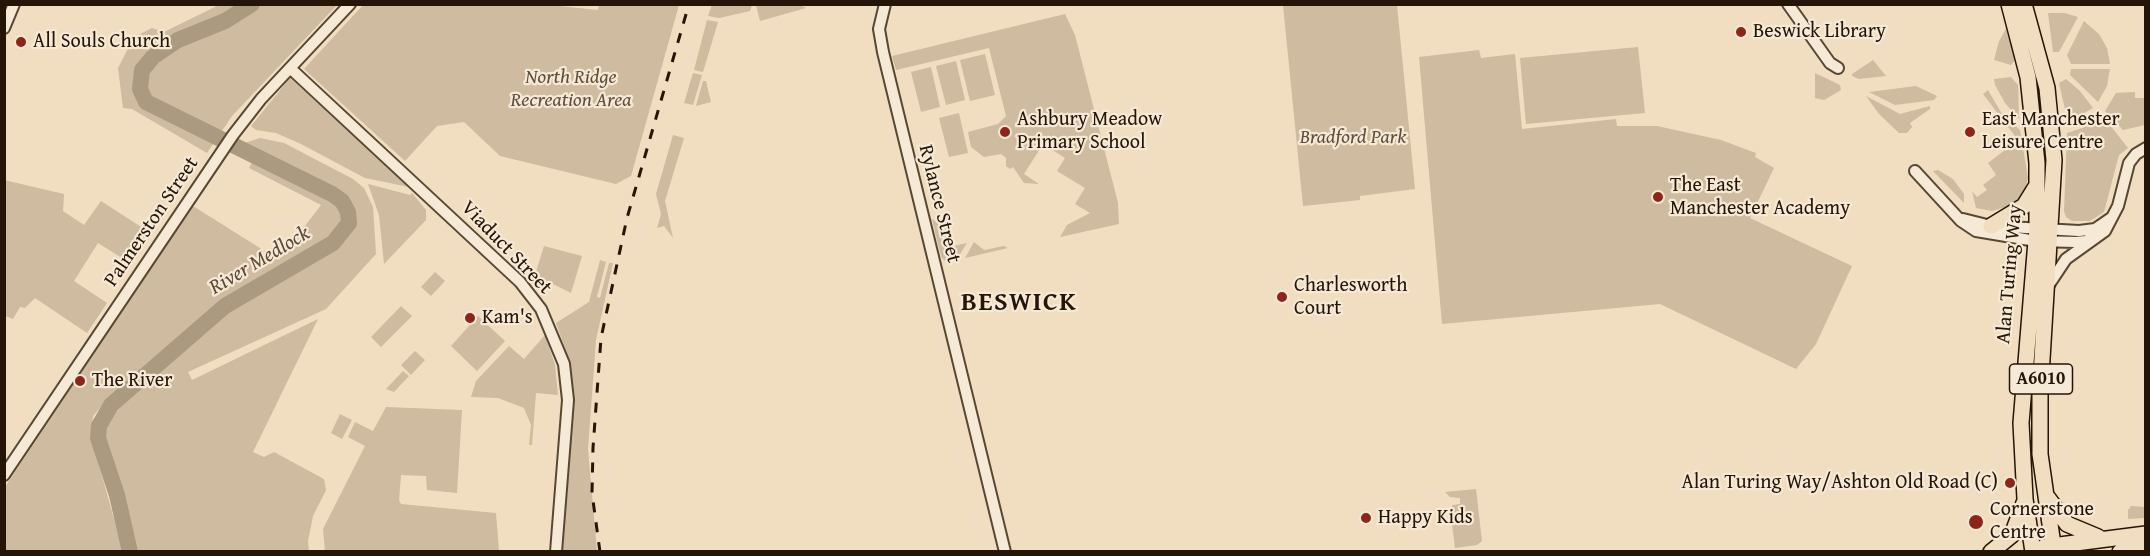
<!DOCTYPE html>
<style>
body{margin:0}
#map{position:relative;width:2150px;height:556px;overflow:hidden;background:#f1ddbf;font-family:"Gentium Book Plus",serif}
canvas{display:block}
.frame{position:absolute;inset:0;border:6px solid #241507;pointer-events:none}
</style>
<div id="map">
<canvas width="2150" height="556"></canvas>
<div class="frame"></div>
</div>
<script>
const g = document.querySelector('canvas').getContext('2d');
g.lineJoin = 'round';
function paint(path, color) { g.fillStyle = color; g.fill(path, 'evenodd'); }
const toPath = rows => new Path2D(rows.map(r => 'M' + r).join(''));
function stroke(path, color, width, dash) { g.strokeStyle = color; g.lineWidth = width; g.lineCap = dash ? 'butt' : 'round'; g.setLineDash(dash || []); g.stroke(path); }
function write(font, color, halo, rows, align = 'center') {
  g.font = font + ' "Gentium Book Plus",serif'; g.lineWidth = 4.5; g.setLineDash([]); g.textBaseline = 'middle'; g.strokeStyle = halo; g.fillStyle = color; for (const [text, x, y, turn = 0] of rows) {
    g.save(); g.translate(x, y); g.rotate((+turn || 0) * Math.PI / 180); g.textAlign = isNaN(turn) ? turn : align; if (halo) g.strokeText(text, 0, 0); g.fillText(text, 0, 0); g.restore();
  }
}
const green = toPath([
 [219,5,337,5,232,116,207,153,132,109,123,108,118,68,134,37,152,28,164,32],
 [549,5,598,10,599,5,679,5,631,176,616,184,500,156,464,122,437,126,405,161,304,69,363,5],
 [712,5,712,4,752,5,750,11,719,18,708,16],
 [756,5,800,5,806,8,760,21],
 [1283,5,1397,5,1415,189,1360,196,1360,200,1303,206],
 [2048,13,2065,13,2078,17,2059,52,2053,52],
 [1065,14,1075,35,1118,203,1119,224,1060,237,1067,225,1090,213,1075,204,1085,188,1057,171,1065,158,1043,144,1024,174,1039,184,1024,183,1013,167,1010,169,1006,166,1006,158,1001,154,984,157,971,147,968,132,998,124,1006,116,989,48,896,70,892,56],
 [707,20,718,22,703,72,694,70],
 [2084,21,2099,34,2107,48,2110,64,2071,64,2067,55],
 [2006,29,2015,60,2011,65,1994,60,1999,41],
 [1638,47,1645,113,1526,124,1520,58],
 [1479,50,1481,58,1515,54,1522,129,1616,119,1617,126,1657,126,1721,140,1756,153,1755,157,1774,168,1750,218,1852,266,1816,344,1796,369,1660,304,1442,324,1419,57],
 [985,54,995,95,970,101,960,60],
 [1873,60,1886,76,1859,79,1852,76,1852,74],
 [956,61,965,100,946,105,936,66],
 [931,67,940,107,921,112,911,72],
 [2071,69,2110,69,2107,86,2098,102,2070,75],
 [693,73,702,75,693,105,684,103],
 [1815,73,1840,85,1841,90,1824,100,1815,98],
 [2011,77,2018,85,2019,119,2005,103,1995,85,1994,79],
 [290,78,409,187,365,178,301,144,276,133,256,130,251,126],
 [2066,79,2080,91,2093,108,2068,122,2059,83],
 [703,81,706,81,711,102,696,106],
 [1916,86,1937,96,1934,100,1895,105,1869,92],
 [1988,90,2002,114,2020,130,2028,178,2025,190,2018,199,2006,207,1992,211,1976,208,1972,191,1977,197,1987,190,1983,185,1996,175,1988,163,2018,140,1983,94],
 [2135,92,2135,98,2145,98,2145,125,2123,130,2105,111,2116,93],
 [1866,96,1900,114,1930,106,1930,109,1910,123,1912,127,1907,133,1899,133,1879,114],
 [959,113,968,153,949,157,939,118],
 [2102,115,2128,148,2119,155,2104,212,2090,221,2072,221,2066,217,2064,211,2067,133,2088,126],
 [673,135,684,138,665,201,673,238,664,226,657,228,661,214,656,194],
 [260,138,284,143,353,179,364,188,373,207,376,254,326,309,188,372,192,380,318,319,253,452,264,457,274,452,324,479,326,490,313,516,308,541,309,551,134,551,104,450,106,426,120,406,230,311,335,247,353,224,348,204,330,187,316,186,276,162,238,145],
 [254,159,327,195,338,204,344,215,338,230,331,239,224,305,105,402,93,416,91,437,123,551,5,551,5,487,193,206,279,260,321,205,249,168],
 [1938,170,1953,179,1964,194,1964,203,1933,171],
 [4,180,64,194,63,211,84,225,101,201,152,234,134,261,130,263,98,243,74,281,107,303,87,333,35,298,25,308,20,307,13,319,5,316],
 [368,184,410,195,412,193,426,210,426,220,384,264,379,215],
 [932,219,950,231,954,246,967,243,957,259,945,261,941,257],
 [974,242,984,250,1004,246,1008,248,965,258],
 [544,246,582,256,571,293,535,275],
 [600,260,606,262,597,297,600,298,609,263,613,263,596,340,588,449,597,551,560,551,573,407,567,354,556,323,589,302],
 [435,272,445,281,431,296,421,287],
 [401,306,412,316,381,347,371,337],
 [478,316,505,341,477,371,451,346],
 [545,335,555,365,558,395,536,393,532,445,529,445,531,425,524,408,498,398,471,397,476,381,509,346,524,359],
 [415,351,425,360,411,375,401,365],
 [403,371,409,376,394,392,386,389],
 [386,407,462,410,457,493,427,490,426,476,401,475,399,500,401,504,496,513,499,551,325,551,323,529,365,446,348,437,355,422,373,431],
 [340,414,352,420,342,439,331,433],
 [1476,489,1482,541,1477,545,1455,548,1450,509,1453,505,1460,504,1460,498,1450,497,1445,492],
 [2131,506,2145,507,2145,518,2128,519,2128,510]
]);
const river = toPath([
 [130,552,117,495,98,438,99,426,111,405,225,306,333,243,349,223,348,212,342,201,332,194,146,102,140,89,142,70,153,57,178,40,225,21,252,4]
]);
const tertiary = toPath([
 [885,4,879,29,883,52,1005,552],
 [1788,4,1830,63,1838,68],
 [4,28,14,4],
 [290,68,520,282,541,309,564,364,568,400,556,552],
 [1915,171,1961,221,1976,231,2036,241,2076,242,2086,241,2105,231],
 [1963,219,1991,226,2079,231,2095,229,2111,218],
 [2048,286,2066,259,2105,231,2118,206,2129,163,2136,154,2146,148],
 [4,475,233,135,261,99,350,4]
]);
const trunk = toPath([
 [2009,4,2028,77,2037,163,2037,229,2021,423,2025,499,2033,552],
 [2024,4,2047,88,2054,160,2040,392,2040,454,2054,552],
 [1991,226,2024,206,2037,185],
 [2048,498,2067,524,2098,537],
 [2044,547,2146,534],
 [1991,552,2012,535,2024,503],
 [2120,552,2146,547]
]);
const rail = toPath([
 [600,552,592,493,593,448,601,338,627,218,689,4]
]);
const markers = [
 [1741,32,6,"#8f2418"],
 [21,42,6,"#8f2418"],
 [1005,132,6,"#8f2418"],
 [1970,132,6,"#8f2418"],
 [1658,197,6,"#8f2418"],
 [1282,297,6,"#8f2418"],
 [470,318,6,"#8f2418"],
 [80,381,6,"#8f2418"],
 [2010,483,6,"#8f2418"],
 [1366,518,6,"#8f2418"],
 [1976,522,8,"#8f2418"]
];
const shields = [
 [2041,379,63]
];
const shieldNames = [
 ["A6010",2041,379]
];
const poiNames = [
 ["Beswick Library",1753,32],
 ["All Souls Church",33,42],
 ["Ashbury Meadow",1017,120],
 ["Primary School",1017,143],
 ["East Manchester",1982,120],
 ["Leisure Centre",1982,143],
 ["The East",1670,186],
 ["Manchester Academy",1670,209],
 ["Charlesworth",1294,286],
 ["Court",1294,309],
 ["Kam's",482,318],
 ["The River",92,381],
 ["Alan Turing Way/Ashton Old Road (C)",1998,483,"right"],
 ["Cornerstone",1990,510],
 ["Centre",1990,533],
 ["Happy Kids",1378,518]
];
const parkNames = [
 ["North Ridge",571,78],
 ["Recreation Area",571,101],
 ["Bradford Park",1353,138]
];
const streetNames = [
 ["Rylance Street",939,204,76],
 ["Palmerston Street",152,222,-56],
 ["Viaduct Street",506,248,46],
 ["Alan Turing Way",2010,274,-85]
];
const waterNames = [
 ["River Medlock",260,261,-31]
];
const districtNames = [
 ["BESWICK",1019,303]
];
paint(green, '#cebba0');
stroke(river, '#ab9980', 16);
stroke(tertiary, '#574735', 14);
stroke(trunk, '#241507', 18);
stroke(tertiary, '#f6e9d5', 10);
stroke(trunk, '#f1ddbf', 15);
stroke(rail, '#241507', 3, [10, 10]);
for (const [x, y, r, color] of markers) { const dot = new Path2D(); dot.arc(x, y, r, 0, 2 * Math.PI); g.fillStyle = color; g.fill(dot); stroke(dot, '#f6e9d5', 2); }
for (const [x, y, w] of shields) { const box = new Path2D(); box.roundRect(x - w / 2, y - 15, w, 30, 4.5); g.fillStyle = '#f6e9d5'; g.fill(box); stroke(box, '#241507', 1.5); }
write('bold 18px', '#241507', null, shieldNames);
write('20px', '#241507', '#f6e9d5', poiNames, 'left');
write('italic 20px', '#604f3d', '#f6e9d5', parkNames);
write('20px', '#241507', '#f6e9d5', streetNames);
write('italic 21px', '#5a4a37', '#f6e9d5', waterNames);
g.letterSpacing = '1.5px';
write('bold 26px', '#241507', '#f6e9d5', districtNames);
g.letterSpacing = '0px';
</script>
